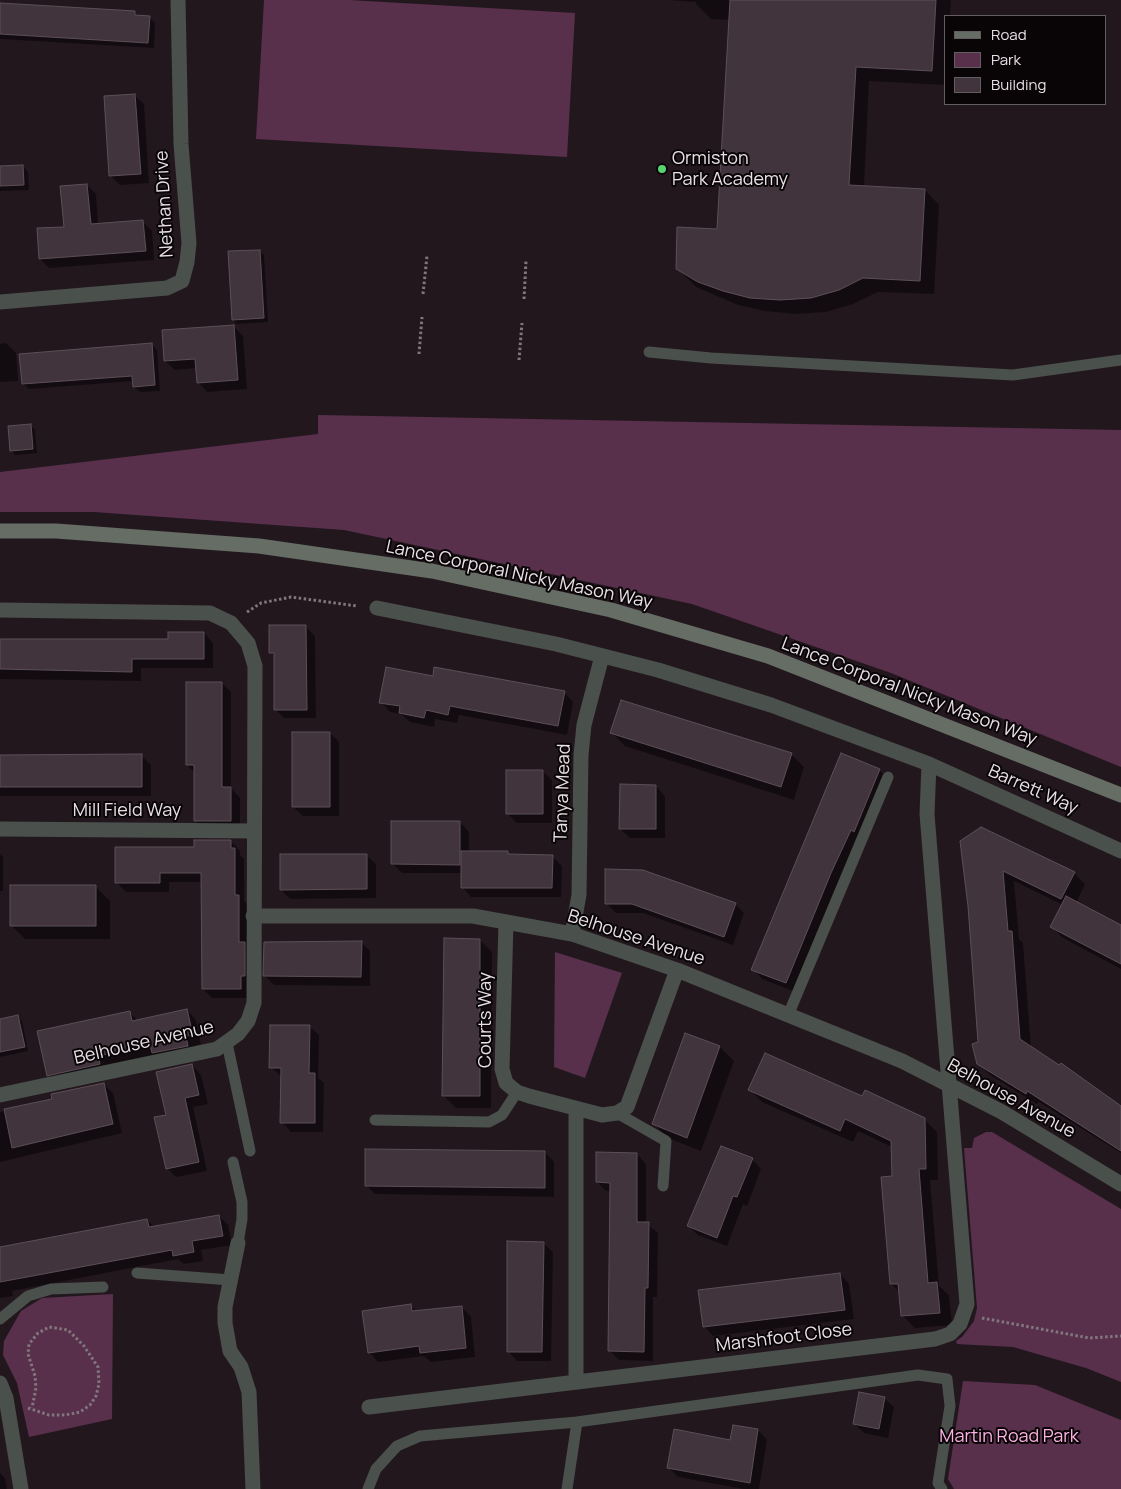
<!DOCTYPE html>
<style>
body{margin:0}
#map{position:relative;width:1121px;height:1489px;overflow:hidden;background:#23171e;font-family:Manrope,sans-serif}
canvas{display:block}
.legend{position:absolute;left:944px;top:15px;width:162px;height:90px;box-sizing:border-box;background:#090507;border:1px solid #625d60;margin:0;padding:6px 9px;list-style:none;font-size:15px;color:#e8e0e5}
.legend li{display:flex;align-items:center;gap:10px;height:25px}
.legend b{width:25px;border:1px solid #625d60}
</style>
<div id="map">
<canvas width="1121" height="1489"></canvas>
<ul class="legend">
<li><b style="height:6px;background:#656d65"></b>Road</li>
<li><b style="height:14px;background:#59304c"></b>Park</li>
<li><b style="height:14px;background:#42343d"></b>Building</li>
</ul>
</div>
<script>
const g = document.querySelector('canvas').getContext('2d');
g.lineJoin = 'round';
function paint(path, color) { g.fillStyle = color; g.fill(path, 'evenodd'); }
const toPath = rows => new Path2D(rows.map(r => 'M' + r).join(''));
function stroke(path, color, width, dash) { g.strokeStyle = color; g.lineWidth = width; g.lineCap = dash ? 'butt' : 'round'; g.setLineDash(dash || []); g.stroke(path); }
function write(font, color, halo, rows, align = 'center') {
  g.font = font + ' Manrope,sans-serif'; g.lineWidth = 4; g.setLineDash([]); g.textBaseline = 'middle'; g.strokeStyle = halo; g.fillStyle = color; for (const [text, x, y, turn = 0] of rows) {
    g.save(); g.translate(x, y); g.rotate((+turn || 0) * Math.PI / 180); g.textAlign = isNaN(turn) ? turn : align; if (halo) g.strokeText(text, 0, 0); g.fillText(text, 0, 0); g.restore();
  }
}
const green = toPath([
 [264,0,349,0,575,13,567,157,256,139],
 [318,415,1121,430,1121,767,891,673,692,604,344,530,94,512,0,512,0,472,318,434],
 [555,952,622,973,585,1078,554,1067],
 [986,1132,992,1132,1121,1209,1121,1382,1086,1368,1013,1347,957,1344,956,1341,962,1337,974,1321,977,1308,964,1148,972,1148,974,1138],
 [113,1294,112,1419,29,1437,17,1383,3,1355,4,1341,21,1311,42,1298],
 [963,1381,1035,1385,1121,1420,1121,1489,954,1489,948,1479]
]);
const shadow = toPath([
 [668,0,951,0,950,16,945,16,945,85,869,81,864,187,925,190,939,205,934,294,878,292,853,304,826,312,795,314,765,311,738,305,696,287,677,268,719,230,730,20,711,19,696,4,696,2],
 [0,4,135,12,139,17,149,17,155,23,154,48,0,39],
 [134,95,144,104,149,183,120,185,111,176],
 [23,166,28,172,29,190,0,191,0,167],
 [87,185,96,194,98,225,143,222,152,231,154,260,49,268,40,259,65,228],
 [259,251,264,255,268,322,237,324,233,320],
 [234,327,243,336,247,389,207,392,198,382,197,368,175,370,165,361],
 [6,343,16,353,18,381,0,382,0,344],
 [152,345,157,350,160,391,140,392,134,387,134,381,29,389,23,384],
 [31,426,35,430,37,453,15,455,11,450],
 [306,627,315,636,316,718,284,718,275,709,275,657,270,652],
 [204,633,213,643,213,668,141,668,141,681,0,679,0,640,170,641],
 [434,677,564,692,573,702,567,735,459,715,457,723,435,719,434,727,410,722,401,714,390,712,381,702],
 [222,683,231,692,231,788,240,798,240,830,205,830,195,821,195,773,187,765],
 [330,733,339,742,339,816,303,816,293,807],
 [612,733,791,754,804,767,794,800,625,746],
 [0,756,142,756,151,765,151,796,0,796],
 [879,770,889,779,795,992,762,979,753,969],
 [542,771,552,780,552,823,517,823,508,814],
 [656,786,665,796,665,838,630,838,620,829],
 [460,822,469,832,469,852,552,856,562,866,561,897,471,897,462,887,462,873,402,873,392,863],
 [231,841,240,851,240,855,244,859,244,901,248,905,250,998,212,998,203,989,203,882,169,882,169,892,126,892,116,882,195,848],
 [962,841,1074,873,1085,884,1076,903,1121,927,1121,969,1063,938,1052,927,1063,905,1014,881,1019,939,1023,943,1031,1048,1121,1107,1121,1153,1039,1102,1037,1104,990,1075,978,1063,980,1043,969,906],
 [0,854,3,857,3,891,0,891],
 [366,855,376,864,376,898,290,899,281,890],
 [96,887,110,901,110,939,25,939,11,925],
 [606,903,735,904,744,913,733,945,643,913,616,913],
 [480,940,492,952,491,1108,456,1108,444,1096],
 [361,942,370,951,370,986,274,985,265,976],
 [187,1010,196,1020,201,1044,195,1046,197,1055,57,1084,48,1075,130,1013,138,1021],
 [17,1016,22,1021,28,1051,0,1057,0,1020],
 [309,1026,319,1035,318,1078,324,1083,323,1132,291,1132,282,1122,282,1077,271,1067],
 [720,1047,734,1061,701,1151,668,1138,654,1124],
 [192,1065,201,1075,208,1104,193,1107,207,1171,176,1177,167,1168,167,1116],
 [103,1084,113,1093,122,1133,0,1162,0,1112,53,1100],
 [750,1090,863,1098,924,1119,937,1132,938,1180,930,1180,939,1286,949,1295,952,1325,915,1328,903,1316,901,1293,891,1284,892,1147,858,1131,853,1142,762,1102],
 [545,1152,554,1162,554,1197,375,1194,366,1185],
 [637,1154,646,1164,646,1223,658,1233,657,1297,653,1297,653,1361,619,1360,610,1351,612,1191,606,1191,597,1182],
 [752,1159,761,1169,747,1206,743,1204,727,1246,698,1235,688,1226,702,1189,705,1190],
 [219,1216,228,1225,232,1245,201,1250,203,1261,184,1264,178,1259,12,1291,13,1296,0,1298,0,1254,147,1220,154,1227],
 [543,1243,553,1252,551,1361,517,1361,508,1351],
 [840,1274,849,1284,854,1319,713,1336,704,1326],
 [411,1306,417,1312,462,1307,471,1317,475,1357,431,1362,424,1356,378,1362,369,1352],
 [884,1398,894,1407,888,1438,864,1433,854,1424],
 [758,1430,767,1440,759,1489,743,1489,678,1477,668,1467],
 [0,1473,5,1478,7,1489,0,1489]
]);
const building = toPath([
 [730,0,936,0,932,71,856,67,849,185,925,189,920,281,863,278,839,290,811,298,780,300,750,298,723,291,698,282,676,269,677,227,717,229,730,0],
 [0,3,135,11,135,15,150,16,148,43,0,34,0,3],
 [135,94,141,174,109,176,104,96,135,94],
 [23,165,24,185,0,186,0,166,23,165],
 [87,184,91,224,143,220,146,251,39,259,37,228,64,227,60,186,87,184],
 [260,250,264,318,232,320,228,251,260,250],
 [234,325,238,380,197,383,195,359,164,361,162,330,234,325],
 [152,343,155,385,133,387,132,376,22,384,19,354,152,343],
 [31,424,33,449,10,451,8,426,31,424],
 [269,625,306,625,307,710,274,710,274,653,269,653,269,625],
 [168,632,204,632,204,659,132,659,132,672,0,669,0,639,168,639,168,632],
 [386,667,433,676,434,667,565,691,558,726,450,706,448,715,426,710,424,718,399,713,400,706,379,703,386,667],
 [186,682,222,682,222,787,231,787,231,821,194,821,194,765,186,765,186,682],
 [621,700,792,753,781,787,610,733,621,700],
 [292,732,330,732,330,807,292,807,292,732],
 [841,753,880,769,854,832,851,830,831,873,786,983,751,970,841,753],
 [142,754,142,787,0,787,0,755,142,754],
 [506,770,543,770,543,814,506,814,506,770],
 [620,784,656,785,656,829,619,829,620,784],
 [391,821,460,821,460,865,391,864,391,821],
 [981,827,1075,872,1061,899,1003,871,1008,931,1012,931,1020,1039,1059,1065,1061,1063,1121,1106,1121,1151,1027,1091,1026,1094,977,1064,972,1044,978,1042,968,906,960,841,981,827],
 [194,840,231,840,231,848,235,848,235,895,239,895,239,942,245,942,245,976,241,976,241,989,202,989,201,873,160,873,160,883,115,883,115,847,194,847,194,840],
 [461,851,508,851,508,854,553,855,552,888,461,888,461,851],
 [280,854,367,854,367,889,280,890,280,854],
 [605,869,643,870,736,903,724,937,632,904,605,904,605,869],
 [10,885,96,885,96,926,10,926,10,885],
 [1066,896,1121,925,1121,964,1050,927,1066,896],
 [444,938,480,939,480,1096,442,1096,444,938],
 [362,941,361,977,263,976,264,942,362,941],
 [187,1009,193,1035,186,1036,188,1046,152,1053,150,1045,98,1056,100,1064,47,1076,37,1031,130,1011,132,1021,187,1009],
 [18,1015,25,1047,0,1052,0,1019,18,1015],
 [270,1025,310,1025,309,1073,315,1073,315,1123,280,1123,281,1068,269,1068,270,1025],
 [685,1033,720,1046,687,1138,652,1124,685,1033],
 [765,1053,862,1096,865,1090,925,1118,926,1169,919,1169,928,1283,937,1282,940,1313,901,1316,898,1284,890,1284,881,1177,892,1176,891,1141,845,1119,840,1131,748,1090,765,1053],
 [192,1064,199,1095,185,1098,199,1162,166,1169,154,1117,166,1115,156,1072,192,1064],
 [104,1083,113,1124,12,1148,4,1109,52,1099,51,1094,104,1083],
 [721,1146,753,1158,737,1197,733,1196,717,1238,687,1226,721,1146],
 [365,1149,545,1151,545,1188,365,1186,365,1149],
 [596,1152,637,1153,637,1222,649,1222,648,1288,645,1288,644,1352,608,1351,610,1183,596,1182,596,1152],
 [219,1215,223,1236,192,1241,194,1252,173,1256,172,1250,0,1282,0,1247,147,1219,149,1227,219,1215],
 [507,1241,544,1242,542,1352,507,1352,507,1241],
 [840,1273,845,1310,703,1327,698,1290,840,1273],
 [411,1304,412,1311,462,1306,466,1348,420,1353,419,1346,368,1353,362,1311,411,1304],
 [859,1392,885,1397,879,1429,853,1424,859,1392],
 [733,1425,758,1429,750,1483,667,1468,674,1429,730,1440,733,1425]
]);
const path = toPath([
 [423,294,427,256],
 [524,299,526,261],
 [419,354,422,317],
 [519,360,522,323],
 [247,612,261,603,291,597,357,606],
 [982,1318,1089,1338,1121,1336],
 [28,1408,49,1415,65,1415,80,1412,90,1405,96,1396,99,1384,98,1367,84,1346,68,1330,49,1327,38,1333,29,1344,28,1354,35,1376,36,1388,32,1408]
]);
const service = toPath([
 [649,352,711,358,1013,375,1121,360],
 [789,1013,888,777],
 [227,1043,250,1151],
 [617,1113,666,1141,663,1186],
 [375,1120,489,1122,502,1115,517,1092],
 [233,1162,242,1202,242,1219,238,1243],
 [137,1273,231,1280],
 [0,1319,28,1296,51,1289,103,1287],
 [577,1422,918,1375,947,1379,950,1406,938,1483,942,1489],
 [368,1489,376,1469,397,1446,420,1436,577,1422,567,1489]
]);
const minor = toPath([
 [0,302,167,288,182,281,187,262,189,243,181,144,178,0],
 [0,610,210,613,231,623,248,643,255,666,254,1003,248,1021,238,1034,217,1049,0,1095],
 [929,764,1121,851],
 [0,829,253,831],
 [253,916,473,916,572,934,677,970,902,1061,1002,1112,1121,1184],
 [506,922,502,1069,506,1083,517,1092,529,1096,602,1115,617,1113,627,1107,677,970],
 [572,934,579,895,581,755,584,725,602,656],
 [238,1243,225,1307,225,1323,230,1351,241,1367,249,1392,253,1489],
 [576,1381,576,1109],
 [0,1383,6,1398,21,1489],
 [369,1407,935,1339,950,1334,960,1324,967,1304,927,814,929,764,771,705,658,670,556,644,377,608]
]);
const secondary = toPath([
 [0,531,56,531,259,546,432,571,611,610,768,656,1121,795]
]);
const markers = [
 [662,169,5,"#57d570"]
];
const poiNames = [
 ["Ormiston",672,159],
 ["Park Academy",672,180]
];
const streetNames = [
 ["Nethan Drive",165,204,-93],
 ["Lance Corporal Nicky Mason Way",519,575,12],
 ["Lance Corporal Nicky Mason Way",909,692,21],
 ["Barrett Way",1033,790,24],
 ["Tanya Mead",563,793,-88],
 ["Mill Field Way",127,811],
 ["Belhouse Avenue",636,938,18],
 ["Courts Way",486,1020,-90],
 ["Belhouse Avenue",144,1043,-13],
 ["Belhouse Avenue",1011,1099,29],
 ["Marshfoot Close",784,1338,-7]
];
const parkNames = [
 ["Martin Road Park",1009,1437]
];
paint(green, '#59304c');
paint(shadow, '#0007');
paint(building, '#42343d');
stroke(building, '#5d4f58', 1);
stroke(path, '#81777d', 3, [2.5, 2.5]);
stroke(service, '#4a504b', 11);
stroke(minor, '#4a504b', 15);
stroke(secondary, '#656d65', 15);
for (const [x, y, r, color] of markers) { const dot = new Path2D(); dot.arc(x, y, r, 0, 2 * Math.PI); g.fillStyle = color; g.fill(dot); stroke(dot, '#090507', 2); }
write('18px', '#e8e0e5', '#090507', poiNames, 'left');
write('18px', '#e8e0e5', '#090507', streetNames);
write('18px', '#feb1e3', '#090507', parkNames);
</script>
